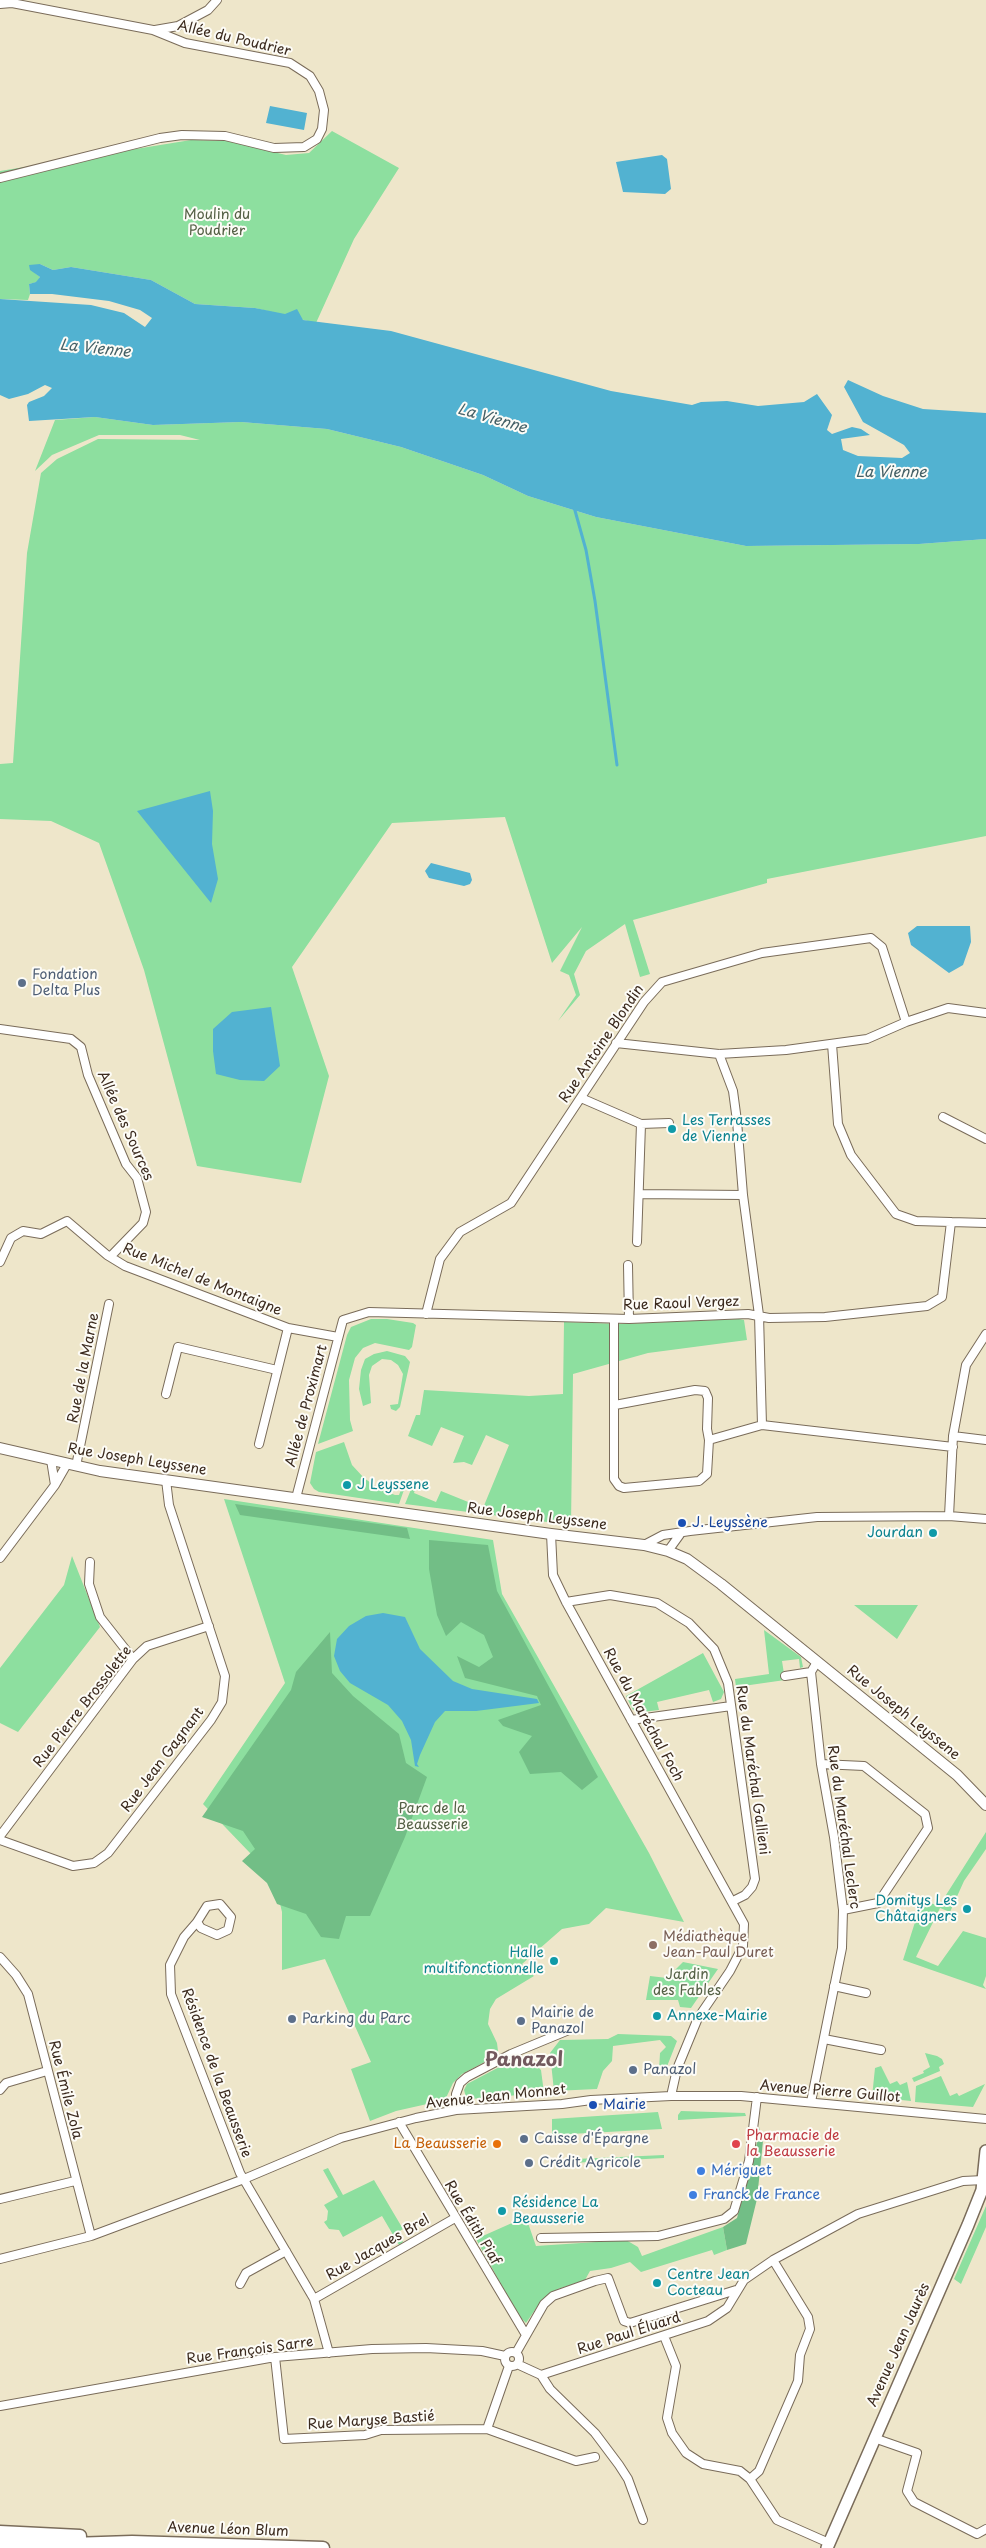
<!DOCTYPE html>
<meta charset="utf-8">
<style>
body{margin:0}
canvas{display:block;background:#eee6ca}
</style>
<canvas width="986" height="2548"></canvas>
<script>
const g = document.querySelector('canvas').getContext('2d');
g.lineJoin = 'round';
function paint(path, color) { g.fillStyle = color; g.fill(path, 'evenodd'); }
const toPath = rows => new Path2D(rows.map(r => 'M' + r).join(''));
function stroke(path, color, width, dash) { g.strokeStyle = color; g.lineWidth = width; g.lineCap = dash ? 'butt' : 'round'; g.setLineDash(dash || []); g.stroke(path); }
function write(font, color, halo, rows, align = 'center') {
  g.font = font + ' "Playpen Sans",sans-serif'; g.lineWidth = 4; g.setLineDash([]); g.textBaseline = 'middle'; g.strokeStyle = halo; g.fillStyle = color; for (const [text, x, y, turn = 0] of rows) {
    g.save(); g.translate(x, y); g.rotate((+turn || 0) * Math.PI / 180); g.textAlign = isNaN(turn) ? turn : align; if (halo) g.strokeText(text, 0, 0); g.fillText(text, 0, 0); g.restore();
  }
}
const green = toPath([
 [332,131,399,168,354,239,316,323,255,308,195,304,151,280,71,267,53,270,40,264,35,273,40,277,37,282,29,284,30,294,28,300,0,299,0,171,191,140,228,141,286,155,309,153],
 [95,417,153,425,241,422,327,429,401,447,483,475,528,496,596,517,746,546,919,544,986,539,986,836,767,879,767,883,633,920,650,974,640,977,625,924,586,951,574,974,580,995,558,1021,576,995,569,975,560,971,582,927,552,963,505,817,392,823,292,967,329,1076,301,1183,197,1166,144,970,99,843,51,821,0,819,0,764,13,763,27,553,41,473,57,459,98,439,200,440,180,435,99,435,52,455,35,471,55,420],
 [371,1319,387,1319,413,1323,416,1325,412,1347,409,1350,375,1343,363,1348,355,1358,349,1380,350,1420,353,1431,318,1444,347,1335,351,1327],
 [739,1319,744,1320,747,1340,648,1353,573,1374,571,1525,405,1504,412,1487,416,1486,414,1493,436,1502,441,1491,483,1508,509,1445,486,1435,472,1465,464,1462,453,1463,464,1436,441,1427,432,1446,408,1436,416,1415,420,1415,424,1390,529,1396,563,1394,564,1322,622,1324],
 [387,1351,405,1356,410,1362,400,1407,396,1411,391,1409,390,1405,398,1404,403,1374,398,1365,391,1360,382,1359,372,1366,369,1375,371,1403,363,1406,359,1389,361,1370,365,1359,374,1354],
 [344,1442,352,1465,364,1478,378,1488,395,1495,399,1495,402,1487,405,1487,399,1504,319,1492,314,1489,310,1483,316,1452],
 [224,1499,493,1540,502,1594,649,1853,684,1922,606,1908,589,1924,562,1929,522,1964,534,1976,496,1999,490,2009,488,2024,497,2043,498,2051,494,2057,462,2074,453,2083,445,2100,396,2111,370,2121,351,2069,371,2062,325,1959,282,1970,282,1912,274,1878,203,1804,285,1683],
 [72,1556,100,1627,18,1732,0,1723,0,1668,64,1585],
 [854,1605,918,1605,897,1639],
 [764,1630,801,1657,803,1667,800,1668,799,1659,782,1661,785,1680,736,1687,735,1679,769,1674],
 [703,1653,724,1692,721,1699,713,1702,709,1690,657,1702,659,1710,643,1712,633,1710,626,1696],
 [986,1832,986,1849,964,1881,950,1912,940,1908,916,1957,938,1966,963,1931,986,1938,986,1976,983,1985,986,1989,903,1960,922,1900,939,1906],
 [683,1962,718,1969,691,2008,680,2007,678,2000,646,2000,650,1976,667,1978],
 [618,2034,671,2036,677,2041,664,2074,652,2075,659,2070,660,2053,666,2047,660,2040,613,2046,612,2061,603,2071,597,2089,554,2091,550,2053,560,2040,608,2039],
 [925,2053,937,2056,942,2059,944,2064,939,2067,940,2071,914,2082,912,2078,924,2073,923,2071,930,2067],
 [505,2064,514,2064,519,2067,535,2064,541,2070,544,2093,470,2099,466,2097,464,2090,467,2084],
 [881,2066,890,2084,897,2081,900,2085,907,2082,911,2101,872,2097,875,2068],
 [941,2076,950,2096,957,2093,959,2096,985,2084,973,2107,915,2102,916,2086],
 [681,2111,745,2113,746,2116,678,2120,678,2115],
 [658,2112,662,2129,552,2135,552,2119],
 [664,2155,664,2158,553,2164,553,2160],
 [328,2168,343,2195,374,2180,403,2229,398,2232,403,2242,399,2245,382,2216,343,2237,339,2230,329,2229,324,2222,327,2220,328,2211,324,2205,338,2197,323,2170],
 [986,2206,986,2227,961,2284,954,2279],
 [512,2223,528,2223,536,2246,626,2240,638,2247,642,2256,723,2227,727,2250,714,2255,712,2250,641,2272,630,2262,611,2268,590,2271,585,2280,558,2289,541,2301,526,2323,518,2315,476,2239]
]);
const forest = toPath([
 [235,1504,407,1528,410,1539,240,1515],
 [429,1540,488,1545,497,1591,598,1777,582,1790,561,1772,530,1774,519,1752,532,1736,503,1726,498,1720,541,1705,537,1696,465,1678,457,1656,479,1667,493,1657,484,1635,461,1622,446,1636,437,1615,429,1569],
 [330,1632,332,1673,353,1696,399,1734,406,1763,427,1777,405,1837,370,1916,346,1916,339,1939,321,1937,306,1914,277,1904,267,1883,242,1861,255,1849,243,1831,202,1817,291,1690,296,1672],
 [759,2127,763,2141,757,2199,746,2244,727,2250,723,2227,737,2218,758,2139]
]);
const water = toPath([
 [270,106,307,113,304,130,266,123],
 [662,155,667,159,671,189,665,194,623,192,616,162],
 [40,264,53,270,71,267,151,280,195,304,255,308,285,314,297,309,303,320,391,331,611,391,692,405,701,402,727,401,758,406,804,402,817,394,832,415,827,430,832,434,852,427,861,429,870,435,841,439,843,450,858,456,902,458,910,453,904,445,863,422,844,387,848,380,883,396,923,409,986,413,986,539,919,544,746,546,596,517,528,496,483,475,401,447,327,429,241,422,153,425,95,417,29,421,27,405,29,402,44,396,52,388,45,385,28,394,9,399,0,395,0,299,91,305,124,313,145,327,152,318,140,310,109,301,52,294,30,294,29,284,36,282,40,277,30,270,29,265],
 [210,791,213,811,212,844,218,879,211,903,137,811],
 [431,863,470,873,472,880,470,884,464,886,429,878,425,871],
 [917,926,970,926,971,942,963,965,949,973,911,945,908,933],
 [271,1007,280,1066,264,1081,240,1080,216,1074,213,1051,213,1029,232,1012],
 [383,1613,405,1617,420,1649,453,1681,472,1689,537,1699,539,1703,476,1711,445,1711,435,1722,420,1755,417,1764,419,1767,415,1766,411,1740,402,1721,388,1705,350,1683,340,1671,334,1656,337,1639,349,1626,366,1616]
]);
const stream = toPath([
 [574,507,586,550,595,601,617,765]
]);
const minor = toPath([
 [0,4,12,3,153,30,185,43,290,63,310,76,319,91,324,110,322,129,317,139,304,147,274,148,225,136,182,135,160,138,0,178],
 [155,30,178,26,208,10,217,0],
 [0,1029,71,1039,81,1047,88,1075,126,1164,137,1178,146,1212,143,1223,110,1257],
 [616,1043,719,1054,786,1050,867,1039,906,1022,948,1008,986,1013],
 [832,1044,838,1124,851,1155,896,1214,916,1221,986,1223],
 [719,1054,733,1091,737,1121,743,1195,759,1315,762,1425,953,1447],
 [581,1098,641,1124,669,1123],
 [943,1117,986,1139],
 [639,1194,743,1195],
 [637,1242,641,1124],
 [0,1262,11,1238,23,1231,41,1234,67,1221,107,1255,125,1266,288,1328,338,1337],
 [628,1265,629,1319],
 [426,1314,440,1259,460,1232,511,1203,644,1002,662,982,762,953,871,938,882,947,906,1022],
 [614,1319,614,1479,619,1486,624,1488,699,1481,707,1474,709,1440,762,1425],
 [166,1394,178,1347,277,1370],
 [615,1405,695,1390,705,1391,708,1398,707,1429,709,1440],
 [953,1436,986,1440],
 [259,1444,288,1328],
 [51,1460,55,1485,67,1464],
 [76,1466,109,1304],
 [296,1498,343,1320,369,1312,629,1319,748,1314,769,1318,825,1317,927,1306,942,1297,951,1222],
 [949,1516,953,1436,966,1365,986,1334],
 [551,1534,553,1575,566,1602,744,1924,743,1946,730,1971,698,2018,677,2069,671,2096],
 [644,1545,663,1535,690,1531,817,1517,949,1516,986,1519],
 [668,1551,681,1533],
 [0,1558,55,1485],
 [90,1562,89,1584,100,1617,133,1659],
 [566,1602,610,1595,657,1603,689,1623,714,1649,728,1683,755,1879,752,1887,745,1895,733,1901],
 [811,1672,821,1764,834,1837,843,1910,842,1948,811,2102],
 [785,1676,811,1672,817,1662],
 [631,1720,731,1706],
 [821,1764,864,1766,925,1814,928,1828,878,1903,843,1910],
 [0,1836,133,1659,147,1646,209,1626],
 [0,1840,73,1866,94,1863,108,1853,211,1720,222,1702,225,1676,169,1505,166,1480],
 [197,1922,201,1928,217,1935,228,1930,231,1917,220,1904,207,1906,197,1922,184,1937,170,1965,171,1994,240,2173,314,2299,329,2353],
 [0,1957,16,1975,28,1994,91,2236],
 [834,1986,866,1993],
 [824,2039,881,2050],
 [0,2090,6,2083,47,2071],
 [456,2110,456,2094,460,2083,467,2077,511,2054,569,2030],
 [399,2122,526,2335],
 [0,2199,75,2181],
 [541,2238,658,2236,724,2219,734,2211,749,2161,757,2097],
 [0,2259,91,2236,244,2179,341,2138,416,2118,456,2110,562,2104,591,2100,671,2096,741,2096,986,2119],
 [240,2284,246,2273,286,2251],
 [314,2299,455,2218],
 [664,2336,676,2366,667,2418,672,2433,686,2453,703,2464,740,2471,750,2479,777,2520,829,2543],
 '505 2359a7 7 0 1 1 14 0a7 7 0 1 1-14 0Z',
 [516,2353,544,2304,553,2296,595,2281,608,2278,624,2321,630,2323,736,2290],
 [275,2357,284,2439,365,2435,381,2430,487,2429,576,2461,595,2457],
 [517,2364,541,2375,708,2321,727,2308,744,2280,773,2260,858,2214,963,2181,984,2180],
 [541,2375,550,2389,595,2433,619,2465,628,2479,643,2520],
 [0,2406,275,2357,372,2349,426,2348,482,2351,505,2356],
 [487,2429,509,2366],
 [874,2438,917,2453,907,2491,914,2502,977,2534,986,2529],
 [750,2479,759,2471,798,2381,800,2355,810,2329,808,2317,773,2260]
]);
const tertiary = toPath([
 [0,1448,100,1471,551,1534,644,1545,668,1551,687,1559,721,1584,957,1775,986,1805]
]);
const secondary = toPath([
 [827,2548,968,2225,982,2190,986,2151]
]);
const primary = toPath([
 [0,2532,80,2536],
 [0,2542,71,2544,132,2542,323,2548]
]);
const markers = [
 [22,983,5,"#5c6f8a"],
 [672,1129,5,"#0f9aa8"],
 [347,1485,5,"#0f9aa8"],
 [682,1523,5,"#1a4fb4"],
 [933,1533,5,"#0f9aa8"],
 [967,1909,5,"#0f9aa8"],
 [653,1945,5,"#8d6e63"],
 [554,1961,5,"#0f9aa8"],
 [657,2016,5,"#0f9aa8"],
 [292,2019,5,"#5c6f8a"],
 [521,2021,5,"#5c6f8a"],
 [633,2070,5,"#5c6f8a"],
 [593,2105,5,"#1a4fb4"],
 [524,2139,5,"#5c6f8a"],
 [497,2144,5,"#e8710a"],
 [736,2144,5,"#e0444e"],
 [529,2163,5,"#5c6f8a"],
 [701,2171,5,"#3f7fe0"],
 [693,2195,5,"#3f7fe0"],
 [502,2211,5,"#0f9aa8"],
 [657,2283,5,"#0f9aa8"]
];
const streetNames = [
 ["Allée du Poudrier",234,39,13],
 ["Rue Antoine Blondin",602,1044,-56],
 ["Allée des Sources",125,1126,66],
 ["Rue Michel de Montaigne",202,1280,22],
 ["Rue Raoul Vergez",681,1304,-2],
 ["Rue de la Marne",84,1368,-79],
 ["Allée de Proximart",307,1406,-75],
 ["Rue Joseph Leyssene",137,1460,9],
 ["Rue Joseph Leyssene",537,1517,7],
 ["Rue Pierre Brossolette",83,1707,-52],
 ["Rue Joseph Leyssene",903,1713,39],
 ["Rue du Maréchal Foch",643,1715,61],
 ["Rue Jean Gagnant",163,1760,-53],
 ["Rue du Maréchal Gallieni",752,1770,82],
 ["Rue du Maréchal Leclerc",843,1827,82],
 ["Résidence de la Beausserie",216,2073,70],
 ["Rue Émile Zola",65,2090,76],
 ["Avenue Pierre Guillot",830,2092,5],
 ["Avenue Jean Monnet",496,2097,-6],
 ["Rue Édith Piaf",472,2223,59],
 ["Rue Jacques Brel",378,2248,-30],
 ["Rue Paul Éluard",629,2334,-18],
 ["Avenue Jean Jaurès",899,2345,-66],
 ["Rue François Sarre",250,2351,-8],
 ["Rue Maryse Bastié",371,2421,-4],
 ["Avenue Léon Blum",228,2530,2]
];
const parkNames = [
 ["Moulin du",217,215],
 ["Poudrier",217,231],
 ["Parc de la",432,1809],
 ["Beausserie",432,1825],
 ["Jardin",687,1975],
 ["des Fables",687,1991]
];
const serviceNames = [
 ["Fondation",32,975],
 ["Delta Plus",32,991],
 ["Mairie de",531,2013],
 ["Panazol",531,2029],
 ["Parking du Parc",302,2019],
 ["Panazol",643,2070],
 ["Caisse d'Épargne",534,2139],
 ["Crédit Agricole",539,2163]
];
const cultureNames = [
 ["Les Terrasses",682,1121],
 ["de Vienne",682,1137],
 ["J Leyssene",357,1485],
 ["Jourdan",923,1533,"right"],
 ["Domitys Les",957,1901,"right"],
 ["Châtaigners",957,1917,"right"],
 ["Halle",544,1953,"right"],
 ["multifonctionnelle",544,1969,"right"],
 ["Annexe-Mairie",667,2016],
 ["Résidence La",512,2203],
 ["Beausserie",512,2219],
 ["Centre Jean",667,2275],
 ["Cocteau",667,2291]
];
const transitNames = [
 ["J. Leyssène",692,1523],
 ["Mairie",603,2105]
];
const educationNames = [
 ["Médiathèque",663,1937],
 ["Jean-Paul Duret",663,1953]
];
const healthNames = [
 ["Pharmacie de",746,2136],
 ["la Beausserie",746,2152]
];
const foodNames = [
 ["La Beausserie",487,2144]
];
const shopNames = [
 ["Mériguet",711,2171],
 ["Franck de France",703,2195]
];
const waterNames = [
 ["La Vienne",95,349,6],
 ["La Vienne",492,419,16],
 ["La Vienne",891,473]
];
const districtNames = [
 ["Panazol",524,2061]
];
paint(green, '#8ddf9f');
paint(forest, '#72be86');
paint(water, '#52b2d1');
stroke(stream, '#52b2d1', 3);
stroke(minor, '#7a6c5a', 10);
stroke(tertiary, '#7a6c5a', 12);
stroke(secondary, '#7a6c5a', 14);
stroke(primary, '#7a6c5a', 15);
stroke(minor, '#fff', 8);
stroke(tertiary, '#fff', 10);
stroke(secondary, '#fff', 11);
stroke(primary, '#fff', 12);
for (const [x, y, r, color] of markers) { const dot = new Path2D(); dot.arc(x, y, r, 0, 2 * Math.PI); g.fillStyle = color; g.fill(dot); stroke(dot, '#fdfcf7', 2); }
write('14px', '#3b2a1e', '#fdfcf7', streetNames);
write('14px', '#546045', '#fdfcf7', parkNames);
write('14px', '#4e5e75', '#fdfcf7', serviceNames, 'left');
write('14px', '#0d838f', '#fdfcf7', cultureNames, 'left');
write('14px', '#164399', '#fdfcf7', transitNames, 'left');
write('14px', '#785e54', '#fdfcf7', educationNames, 'left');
write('14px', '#be3a42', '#fdfcf7', healthNames, 'left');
write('14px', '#c56008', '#fdfcf7', foodNames, 'right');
write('14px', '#366cbe', '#fdfcf7', shopNames, 'left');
write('italic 15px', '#446066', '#fdfcf7', waterNames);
write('bold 19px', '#72595e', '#fdfcf7', districtNames);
</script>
